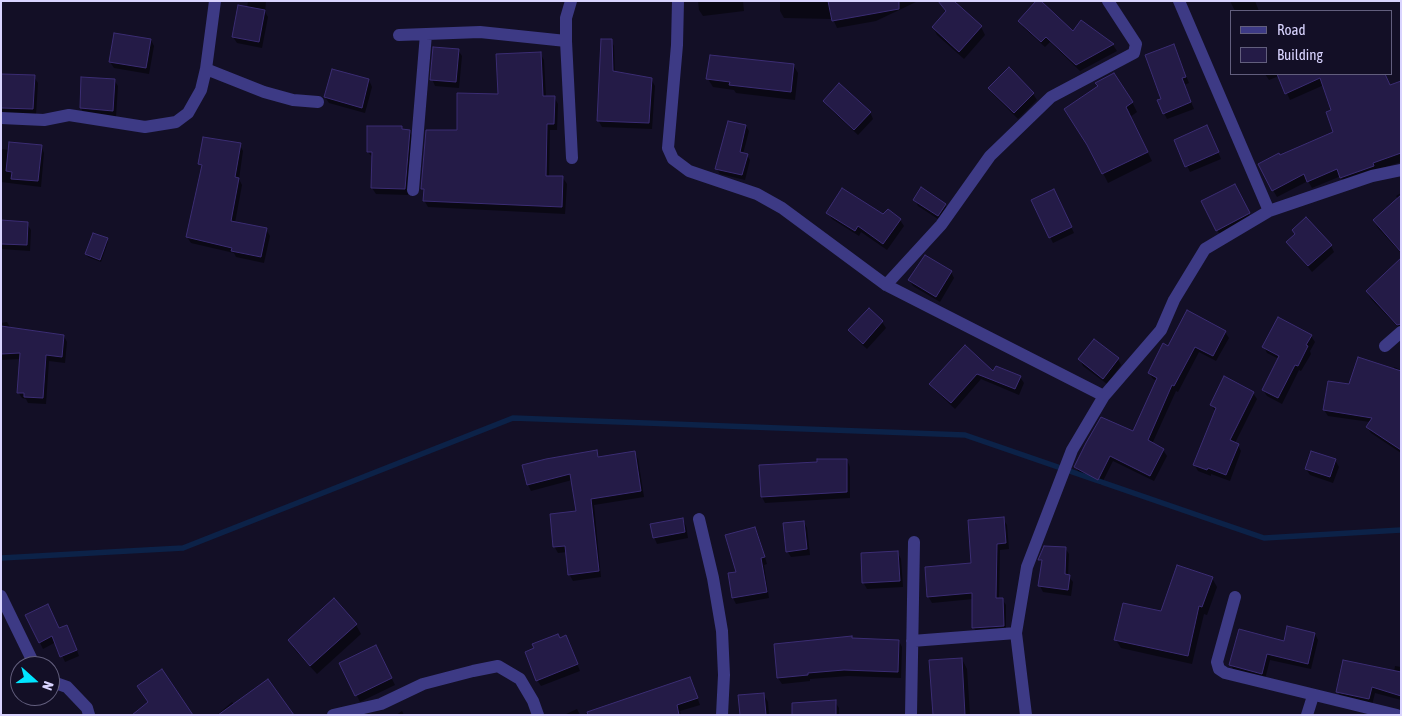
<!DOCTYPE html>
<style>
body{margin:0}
#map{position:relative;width:1402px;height:716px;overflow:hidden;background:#130f26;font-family:"Asap Condensed",sans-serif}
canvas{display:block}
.frame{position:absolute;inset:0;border:2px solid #d9d4ff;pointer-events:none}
.legend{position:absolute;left:1230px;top:10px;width:162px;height:65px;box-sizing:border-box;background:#130f26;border:1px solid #625e7d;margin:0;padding:6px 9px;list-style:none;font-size:15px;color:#d9d4ff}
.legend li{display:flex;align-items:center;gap:10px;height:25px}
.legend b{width:25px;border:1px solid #625e7d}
.north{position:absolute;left:10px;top:656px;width:50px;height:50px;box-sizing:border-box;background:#130f26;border:1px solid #625e7d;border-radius:50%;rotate:110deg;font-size:14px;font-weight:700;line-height:20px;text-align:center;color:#d9d4ff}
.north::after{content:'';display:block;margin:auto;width:18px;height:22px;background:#00e5ff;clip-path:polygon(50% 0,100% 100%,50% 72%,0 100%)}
</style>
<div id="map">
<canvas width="1402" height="716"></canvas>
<div class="frame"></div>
<ul class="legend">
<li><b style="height:6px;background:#3d3a85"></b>Road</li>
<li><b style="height:14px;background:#241b47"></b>Building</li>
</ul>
<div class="north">N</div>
</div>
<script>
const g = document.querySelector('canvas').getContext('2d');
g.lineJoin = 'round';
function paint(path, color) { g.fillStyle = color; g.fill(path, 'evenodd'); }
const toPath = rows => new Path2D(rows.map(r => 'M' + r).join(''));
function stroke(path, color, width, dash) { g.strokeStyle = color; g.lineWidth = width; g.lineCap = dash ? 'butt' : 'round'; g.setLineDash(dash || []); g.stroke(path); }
const shadow = toPath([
 [248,1,266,1,265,12,268,17,262,48,237,43,233,37,247,8],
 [698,1,743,1,744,11,703,16,699,10],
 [780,1,918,1,876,21,837,28,833,19,784,18,780,11],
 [938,1,959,1,955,4,981,27,985,35,964,59,937,35,933,27,946,12],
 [1230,1,1255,1,1259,11,1235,11],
 [1020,21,1073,33,1082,21,1113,45,1117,51,1080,71,1050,42,1045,47,1023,27],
 [151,40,154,46,149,74,114,68,110,62],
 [611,40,614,46,615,73,651,79,655,86,652,129,602,127,598,120],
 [458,50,462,56,459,88,435,86,432,79],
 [1176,51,1189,83,1184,85,1194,109,1167,119,1164,113,1163,100],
 [540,53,544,60,546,97,554,97,558,104,557,130,550,130,549,177,563,178,567,184,565,214,428,207,424,200,425,193,423,189,458,132,499,95],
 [793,65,798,73,795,100,736,93,734,90,713,87,708,79],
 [1265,74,1385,74,1390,86,1401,82,1401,162,1376,170,1345,185,1341,176,1312,188,1308,181,1277,197,1273,190,1280,156,1335,132,1333,111,1324,85,1290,100,1279,76,1269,80],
 [1,75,34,77,38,83,36,115,1,113],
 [82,79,114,80,118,86,116,117,84,114,81,108],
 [369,80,372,87,365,113,329,103,325,97],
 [990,88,1033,94,1037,100,1018,119,993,94],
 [824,101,870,112,873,119,858,135,828,107],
 [1132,102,1137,112,1130,117,1152,161,1108,183,1091,149,1071,119],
 [746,126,749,131,743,154,747,155,750,160,745,180,720,174,717,169],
 [368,127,402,127,404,131,409,131,413,137,408,195,376,194,372,188,373,158,368,152],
 [1210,133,1221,159,1190,172,1175,141],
 [240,145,243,151,239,179,242,185,235,223,266,229,270,236,264,263,236,257,234,253,191,243,187,237,203,169,200,164],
 [41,146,44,153,41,187,1,182,1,149,9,150],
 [1238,192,1252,220,1221,236,1217,230],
 [1401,193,1401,253,1378,228,1374,221,1398,199,1396,196],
 [1057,197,1074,233,1053,243,1050,237],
 [915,200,945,205,949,211,941,221,918,206],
 [828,213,900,220,904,226,887,250,861,232,859,236,832,219],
 [1,222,27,224,31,230,30,251,1,249],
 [107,239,108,242,101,262,88,257,86,254],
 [1288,242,1331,246,1334,252,1312,272],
 [1401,260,1401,329,1400,329,1371,299,1367,292],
 [951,272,954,278,940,302,913,286,909,280],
 [869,310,882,322,886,328,867,349,854,337,850,331],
 [7,322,11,329,64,336,67,342,65,363,49,361,46,404,28,403,26,399,22,398,18,392,21,359,1,360,1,323],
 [1225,332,1229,338,1216,361,1199,352,1178,392,1176,391,1152,444,1163,450,1167,456,1154,481,1113,461,1101,485,1079,473,1076,467,1134,433,1157,381,1153,379,1149,373,1168,348],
 [1311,336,1315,342,1310,351,1311,354,1301,371,1299,370,1282,404,1267,396,1263,390,1279,359,1267,353,1264,347],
 [965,347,994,373,1020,377,1024,383,1019,395,981,379,955,409,935,390,931,384],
 [1080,359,1118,359,1121,365,1107,384,1083,366],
 [1394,367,1401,370,1401,453,1371,433,1367,427,1370,422,1328,416,1324,410,1393,370],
 [1253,393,1257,399,1235,443,1238,445,1241,451,1230,481,1211,474,1211,476,1198,471,1194,464,1216,412,1211,405],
 [596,451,600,458,634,452,638,459,644,497,594,505,601,577,573,581,569,574,567,552,558,553,554,546,578,512,572,480,531,491,528,485],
 [847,460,850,467,850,498,765,503,762,497,818,463],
 [1335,460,1339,467,1333,483,1310,475,1306,469],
 [1003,519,1007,525,1009,549,1000,550,999,599,1002,599,1006,605,1006,632,977,634,974,628,973,599,932,603,928,596,973,564],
 [683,520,686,526,688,538,657,544,654,537],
 [804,522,807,528,810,555,791,557,787,551],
 [755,528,758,534,767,564,764,565,769,598,736,604,733,598,737,573],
 [1065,548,1069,554,1068,576,1073,582,1071,596,1043,592,1040,586,1043,565,1040,560],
 [898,553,901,559,903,587,867,589,863,582],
 [1212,578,1217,587,1207,615,1204,614,1192,664,1121,648,1116,640,1162,613],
 [27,616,70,632,79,656,65,662,56,642,43,649],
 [356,625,361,634,317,674,295,650,289,640],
 [1315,634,1318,640,1311,669,1270,660,1265,679,1234,671,1231,665,1285,643],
 [566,637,580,671,541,686,537,680],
 [852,637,853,639,899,641,902,647,901,678,848,676,810,679,810,681,782,684,778,678],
 [379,653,395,685,360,702,341,663],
 [962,659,967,669,970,715,934,715],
 [1395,666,1401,667,1401,700,1375,693,1372,705,1341,698,1338,692,1394,672],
 [690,678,700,705,680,711,681,715,582,715],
 [763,694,768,702,769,715,741,715],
 [232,702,234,704,292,715,217,715],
 [835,702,839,708,839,715,815,715],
 [577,709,580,715,564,715],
 [402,711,404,715,396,715]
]);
const stream = toPath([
 [1,558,183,548,513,418,965,435,1264,538,1401,530]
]);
const building = toPath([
 [828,1,899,1,899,9,832,21,828,1],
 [938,1,954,1,982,26,959,52,932,27,946,11,938,1],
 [1036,1,1041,1,1073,31,1081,20,1114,44,1076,65,1046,37,1041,42,1018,21,1036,1],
 [238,5,265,10,259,42,232,37,238,5],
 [114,33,151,39,146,68,109,62,114,33],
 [601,39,612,39,613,71,652,78,649,123,597,121,601,39],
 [1174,44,1186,77,1182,78,1191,102,1163,114,1157,100,1161,99,1145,55,1174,44],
 [433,47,459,49,456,82,430,80,433,47],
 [541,52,543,96,555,96,554,124,547,124,546,176,563,176,562,207,423,201,424,189,421,189,426,130,457,130,457,93,498,94,496,54,541,52],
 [710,55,794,64,791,92,729,85,730,82,706,79,710,55],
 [1009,67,1034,93,1014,113,988,88,1009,67],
 [332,69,369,79,362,108,324,97,332,69],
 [1114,73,1133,102,1126,107,1148,152,1102,174,1087,145,1064,109,1098,86,1095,83,1114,73],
 [1,74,35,75,33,109,1,108,1,74],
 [1277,74,1385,74,1390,85,1401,81,1401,153,1373,163,1374,166,1340,178,1337,169,1307,182,1304,174,1272,191,1258,164,1279,153,1280,155,1333,132,1326,112,1331,110,1320,78,1285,94,1277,74],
 [81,77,115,79,113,111,80,108,81,77],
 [839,83,871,112,854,130,823,101,839,83],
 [728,121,746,125,740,152,748,154,742,175,715,169,728,121],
 [1207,125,1219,152,1185,167,1174,140,1207,125],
 [367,126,402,126,402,129,410,130,405,189,371,188,372,152,367,152,367,126],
 [203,137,241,143,235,177,239,178,231,221,267,228,261,257,231,251,232,248,186,237,202,165,198,164,203,137],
 [9,142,42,145,38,181,11,179,12,172,6,171,9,142],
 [1235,184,1250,213,1216,231,1201,201,1235,184],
 [921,187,946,204,938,216,913,200,921,187],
 [842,188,883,214,888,209,901,219,883,244,858,226,855,231,826,213,842,188],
 [1054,189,1072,227,1049,238,1031,200,1054,189],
 [1401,195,1401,252,1373,220,1401,195],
 [1306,217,1332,245,1308,266,1286,242,1295,234,1292,230,1306,217],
 [1,220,28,222,27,245,1,244,1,220],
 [93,233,108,238,100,260,85,254,93,233],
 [925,255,952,271,936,297,908,280,925,255],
 [1401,258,1401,324,1397,325,1366,291,1401,258],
 [869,308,883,321,863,344,848,330,869,308],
 [1187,310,1226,331,1213,356,1195,347,1174,386,1172,385,1148,440,1164,449,1150,476,1110,456,1098,480,1074,467,1086,443,1101,417,1133,431,1157,378,1148,373,1163,343,1168,346,1187,310],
 [1278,317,1312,335,1306,345,1308,346,1298,366,1295,365,1278,398,1262,390,1279,356,1262,347,1278,317],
 [1,326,64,335,62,357,46,355,43,398,24,397,24,393,17,393,20,353,1,354,1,326],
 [1094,339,1119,358,1103,379,1078,359,1094,339],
 [965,345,993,371,996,366,1021,376,1015,389,977,374,951,403,929,384,965,345],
 [1358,357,1401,371,1401,450,1366,427,1372,418,1323,410,1328,381,1349,384,1358,357],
 [1224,376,1254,392,1230,440,1239,444,1226,475,1208,468,1207,470,1193,465,1216,408,1210,405,1224,376],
 [597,450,598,457,635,451,641,491,591,499,599,571,568,575,565,546,553,547,550,514,576,511,570,474,527,485,522,465,546,459,597,450],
 [1311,451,1336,459,1330,477,1305,469,1311,451],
 [817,459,847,459,847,492,761,497,759,465,817,462,817,459],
 [1004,517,1006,543,997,544,996,598,1003,598,1004,626,972,628,972,593,927,597,925,567,971,563,968,520,1004,517],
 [683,518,685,532,653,538,650,524,683,518],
 [804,521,807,549,786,552,783,523,804,521],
 [755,527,765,557,761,558,767,592,732,598,728,573,736,572,725,535,755,527],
 [1044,546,1066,547,1065,574,1070,575,1068,590,1038,586,1042,560,1038,560,1044,546],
 [898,551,900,581,862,583,861,553,898,551],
 [1177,565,1213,577,1202,607,1199,606,1188,656,1114,640,1123,603,1161,611,1177,565],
 [334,598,357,624,310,666,288,640,334,598],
 [48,604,59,628,67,625,77,650,60,657,52,636,39,643,25,615,48,604],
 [1287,626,1315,633,1308,664,1267,654,1262,674,1229,665,1239,629,1284,641,1287,626],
 [558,634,560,638,566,635,578,664,536,681,525,652,534,648,532,644,558,634],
 [852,636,852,638,899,640,898,672,844,670,808,673,808,675,777,678,774,644,852,636],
 [376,645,392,678,355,696,339,663,376,645],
 [962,658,965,715,933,715,929,660,962,658],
 [1343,660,1401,672,1401,696,1372,687,1369,699,1336,692,1343,660],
 [162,669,193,715,132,715,148,702,137,686,162,669],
 [690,677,698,698,677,705,679,715,588,715,587,712,690,677],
 [268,679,294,715,218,715,268,679],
 [764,693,766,715,740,715,738,695,764,693],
 [836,700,836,715,792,715,792,703,836,700]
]);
const street = toPath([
 [571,1,566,18,566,41,572,158],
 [678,1,677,45,668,148,673,159,689,171,757,194,782,208,886,285,1104,396],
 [1179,1,1269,211],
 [399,35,480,32,566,41],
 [206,69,264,92,293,100,318,102],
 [1,118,44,120,69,115,145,127,176,122,188,113,201,90,206,69,215,1],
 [413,190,426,34],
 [886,285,941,225,990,156,1051,97,1134,53,1136,44,1108,1],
 [1385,346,1401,332],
 [699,519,713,578,722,631,724,675,722,715],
 [1,596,35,666],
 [1235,597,1217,662,1219,669,1225,673,1397,715],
 [912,641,1016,633],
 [50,681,67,687,87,708,89,715],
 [333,715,381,704,423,684,473,671,498,666,520,679,533,701,538,715],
 [911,715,914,542],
 [1026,715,1016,633,1027,567,1072,450,1104,396,1161,330,1174,300,1205,249,1269,211,1372,176,1401,170],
 [1307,715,1313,696]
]);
paint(shadow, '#0007');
stroke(stream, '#0c2248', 5.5);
paint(building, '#241b47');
stroke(building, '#3b2d73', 1);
stroke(street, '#3d3a85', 12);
</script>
